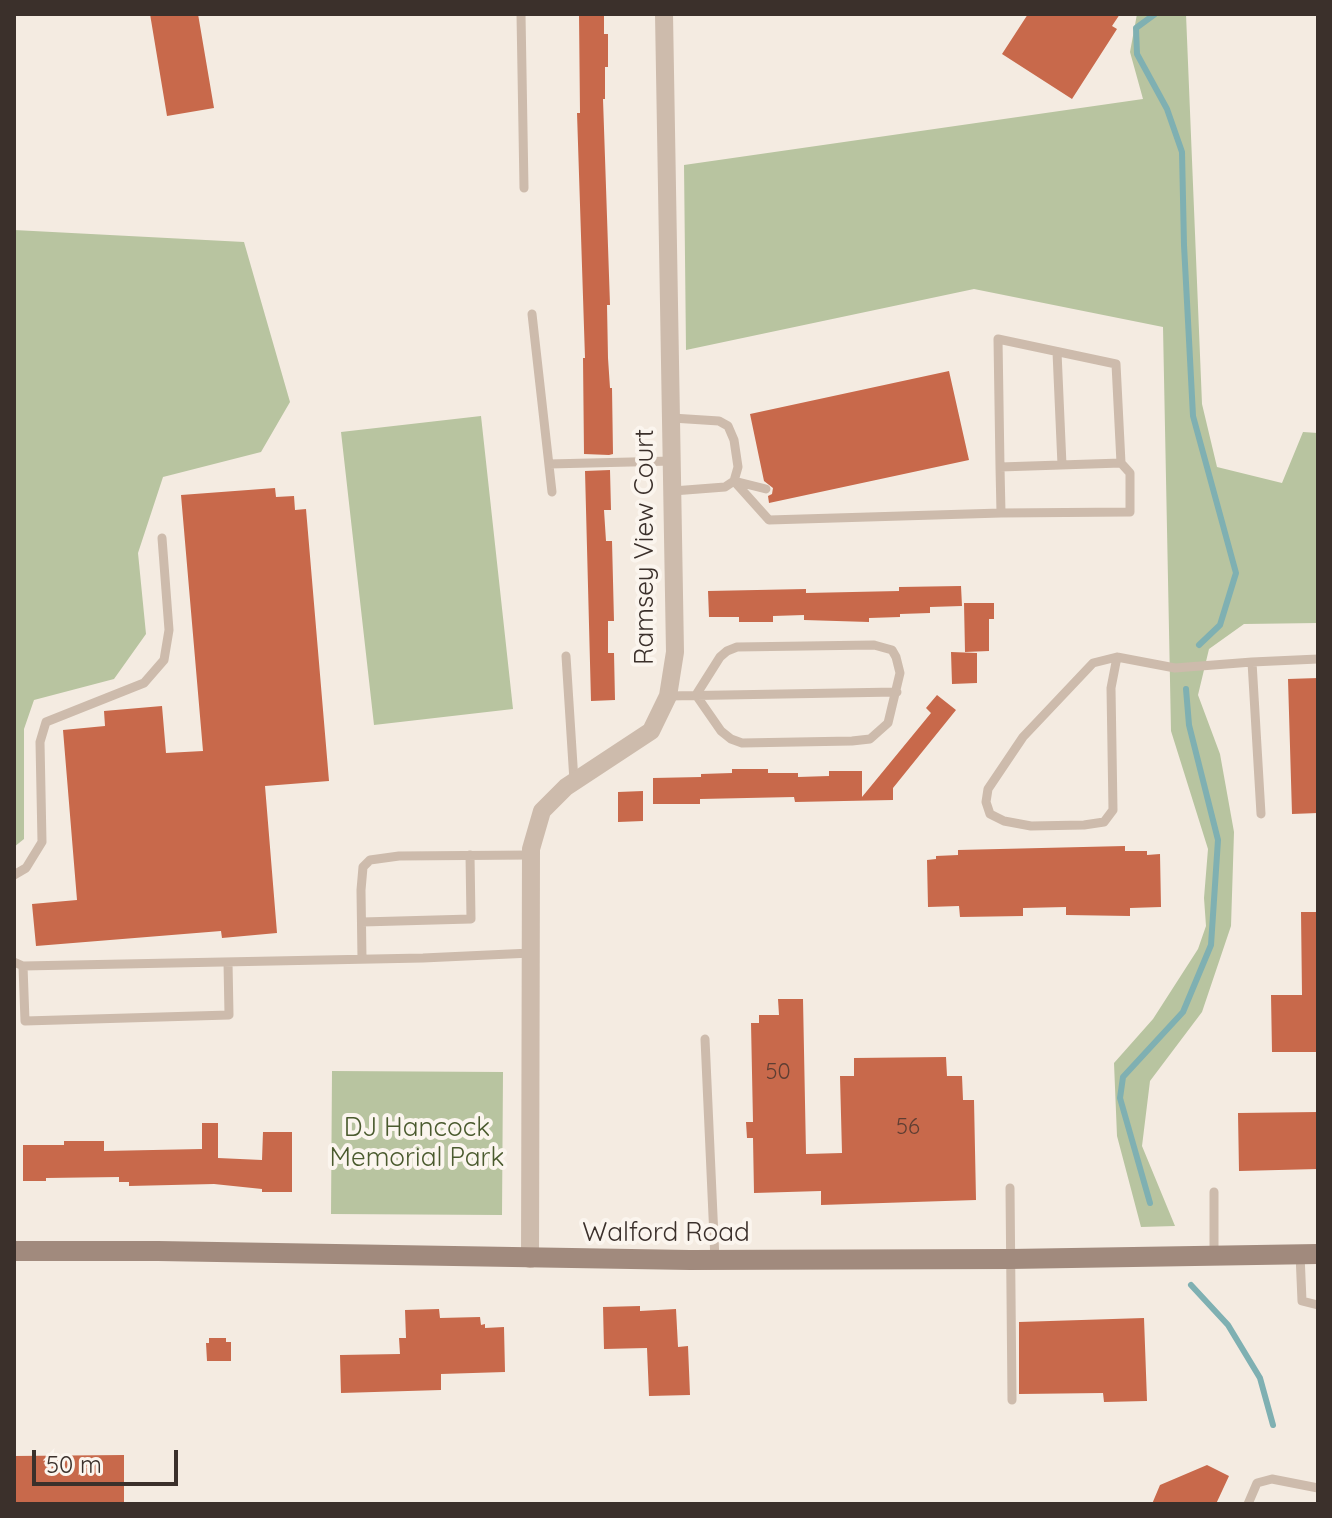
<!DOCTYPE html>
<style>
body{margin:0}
#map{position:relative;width:1332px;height:1518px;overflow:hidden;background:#f4ebe1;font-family:Quicksand,sans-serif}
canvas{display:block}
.frame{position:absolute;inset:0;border:16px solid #3b302b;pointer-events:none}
.scale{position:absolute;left:32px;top:1450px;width:146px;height:36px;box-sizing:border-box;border:4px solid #3b302b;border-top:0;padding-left:10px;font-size:24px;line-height:28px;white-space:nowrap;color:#3b302b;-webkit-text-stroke:6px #fbf5ee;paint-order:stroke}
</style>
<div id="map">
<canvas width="1332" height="1518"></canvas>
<div class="frame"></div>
<div class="scale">50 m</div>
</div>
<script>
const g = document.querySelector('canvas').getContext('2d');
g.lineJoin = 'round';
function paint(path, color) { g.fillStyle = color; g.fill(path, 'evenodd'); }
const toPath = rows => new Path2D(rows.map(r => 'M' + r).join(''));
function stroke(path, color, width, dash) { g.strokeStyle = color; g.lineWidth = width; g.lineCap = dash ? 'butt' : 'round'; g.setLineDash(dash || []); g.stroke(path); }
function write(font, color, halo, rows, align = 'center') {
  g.font = font + ' Quicksand,sans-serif'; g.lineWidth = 8; g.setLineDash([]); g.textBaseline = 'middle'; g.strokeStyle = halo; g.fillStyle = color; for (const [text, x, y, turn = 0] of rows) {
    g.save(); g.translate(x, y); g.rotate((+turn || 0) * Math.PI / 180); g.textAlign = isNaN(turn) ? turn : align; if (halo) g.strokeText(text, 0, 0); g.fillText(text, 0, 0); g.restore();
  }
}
const green = toPath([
 [1137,14,1186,14,1202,404,1217,467,1282,483,1303,432,1318,433,1318,623,1244,624,1209,649,1198,695,1220,754,1234,832,1231,926,1202,1012,1150,1081,1142,1146,1175,1226,1141,1227,1117,1136,1114,1063,1153,1019,1198,949,1206,926,1204,898,1208,849,1171,731,1163,327,974,289,686,350,684,165,1143,99,1130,52],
 [14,230,244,242,290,402,261,452,163,477,138,553,146,634,114,679,34,700,24,729,24,839,14,847],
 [481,416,513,709,374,725,341,432],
 [332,1071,503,1072,502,1215,331,1214]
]);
const stream = toPath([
 [1155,14,1136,28,1137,54,1167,109,1182,152,1184,245,1193,416,1236,573,1220,625,1199,645],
 [1150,1203,1120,1098,1123,1077,1183,1012,1211,945,1218,840,1189,725,1186,689],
 [1191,1285,1228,1325,1260,1378,1273,1425]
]);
const building = toPath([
 [150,14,198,14,214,108,167,116],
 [579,14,604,14,604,34,608,34,608,67,605,67,605,99,603,99,610,305,607,305,608,358,610,388,612,388,613,454,609,455,584,454,583,358,585,358,577,113,580,113],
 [1028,14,1120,14,1112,26,1117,29,1072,99,1002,54],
 [949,371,969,460,769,503,768,496,772,494,773,488,764,481,750,414],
 [610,470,611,510,604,510,606,541,612,541,614,621,608,621,608,653,614,653,615,700,591,701,585,471],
 [275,488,276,497,294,496,295,510,306,509,329,781,265,786,277,933,222,938,221,931,36,946,32,904,77,900,63,730,105,726,104,711,162,706,166,753,203,751,181,495],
 [961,586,962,606,930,607,930,613,900,614,900,617,869,618,869,622,804,620,804,615,773,616,773,622,739,622,739,617,709,617,708,591,806,589,806,593,899,591,899,587],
 [964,603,994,603,994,619,989,619,989,651,965,652],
 [951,652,977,653,977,683,952,684],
 [1318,678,1318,813,1292,814,1288,679],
 [937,695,956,710,893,788,893,800,795,802,794,797,700,799,700,804,653,804,653,778,701,777,701,774,732,773,732,769,768,769,768,773,798,773,798,777,829,776,829,771,862,771,862,797,931,713,926,708],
 [643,791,643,821,618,822,618,792],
 [1125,846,1125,851,1147,851,1147,855,1160,854,1161,907,1130,908,1130,916,1066,915,1066,907,1023,908,1023,916,960,917,959,906,928,907,927,860,936,859,936,856,958,855,958,850],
 [1301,912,1318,912,1318,1052,1272,1052,1271,995,1302,995],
 [778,999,803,999,806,1154,842,1153,840,1076,854,1076,854,1058,946,1057,947,1076,962,1076,963,1100,974,1100,976,1200,821,1205,821,1191,754,1193,753,1138,747,1138,746,1122,753,1122,751,1023,759,1023,759,1015,779,1015],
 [1318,1112,1318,1169,1239,1171,1238,1113],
 [202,1123,218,1123,218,1158,262,1160,263,1132,292,1132,292,1192,262,1192,262,1189,214,1184,129,1186,129,1182,119,1182,119,1177,46,1178,46,1181,23,1181,23,1145,64,1145,64,1141,104,1141,104,1151,202,1149],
 [640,1306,640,1311,676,1309,678,1347,688,1346,690,1395,649,1396,647,1348,604,1349,603,1307],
 [439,1309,440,1318,480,1317,481,1325,485,1324,485,1328,504,1327,505,1372,441,1374,441,1390,341,1393,340,1355,400,1354,399,1338,406,1338,405,1310],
 [1144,1318,1147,1401,1104,1402,1103,1393,1019,1394,1019,1322],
 [209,1338,226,1338,226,1342,231,1342,231,1361,207,1361,206,1343,209,1343],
 [124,1455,124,1504,14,1504,14,1456],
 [1207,1465,1229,1476,1216,1504,1152,1504,1160,1485]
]);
const lane = toPath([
 [521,14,524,188],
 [532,314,552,492],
 [1057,352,1062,465],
 [672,418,719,421,728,426,734,440,738,467,734,481,725,487,673,491],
 [549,464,672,461],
 [734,481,769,520,1001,513,1000,467,998,339,1116,364,1121,463,1000,467],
 [734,481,766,489],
 [1001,513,1130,512,1130,473,1121,463],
 [874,645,892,650,896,657,900,673,888,723,870,739,852,741,742,743,731,739,721,731,696,695,720,657,727,651,737,647,874,645],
 [566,656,574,781],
 [1117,657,1111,688,1113,810,1104,822,1084,825,1031,826,1004,821,990,814,986,802,988,789,1023,737,1093,663,1117,657,1175,668,1252,662],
 [668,696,897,692],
 [1261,814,1252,662,1318,659],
 [14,875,26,868,42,842,40,742,46,722,144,683,164,660,169,630,162,538],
 [362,922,471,919,470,855],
 [362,959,361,890,363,867,370,860,399,856,531,855],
 [14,962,23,966,423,958,531,953],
 [23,966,25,1021,229,1015,228,962],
 [705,1039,715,1260],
 [1010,1188,1012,1400],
 [1214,1192,1214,1256],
 [1300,1254,1302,1301,1318,1305],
 [1248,1504,1257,1483,1272,1479,1318,1488]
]);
const street = toPath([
 [530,1259,531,849,542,811,566,787,651,731,668,696,675,652,664,14]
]);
const secondary = toPath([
 [14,1251,158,1251,690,1260,1010,1259,1318,1254]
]);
const numberNames = [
 ["50",778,1072],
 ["56",908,1127]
];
const streetNames = [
 ["Ramsey View Court",645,547,-90],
 ["Walford Road",666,1233]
];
const parkNames = [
 ["DJ Hancock",417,1128],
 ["Memorial Park",417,1158]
];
paint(green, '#b8c4a0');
stroke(stream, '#7fb0b2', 6);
paint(building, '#c8694b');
stroke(lane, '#cdbbac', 9);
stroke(street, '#cdbbac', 18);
stroke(secondary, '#a18a7d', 20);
write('22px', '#5e3e33', null, numberNames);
write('26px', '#3b302b', '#fbf5ee', streetNames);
write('26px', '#4a5a2e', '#fbf5ee', parkNames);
</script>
